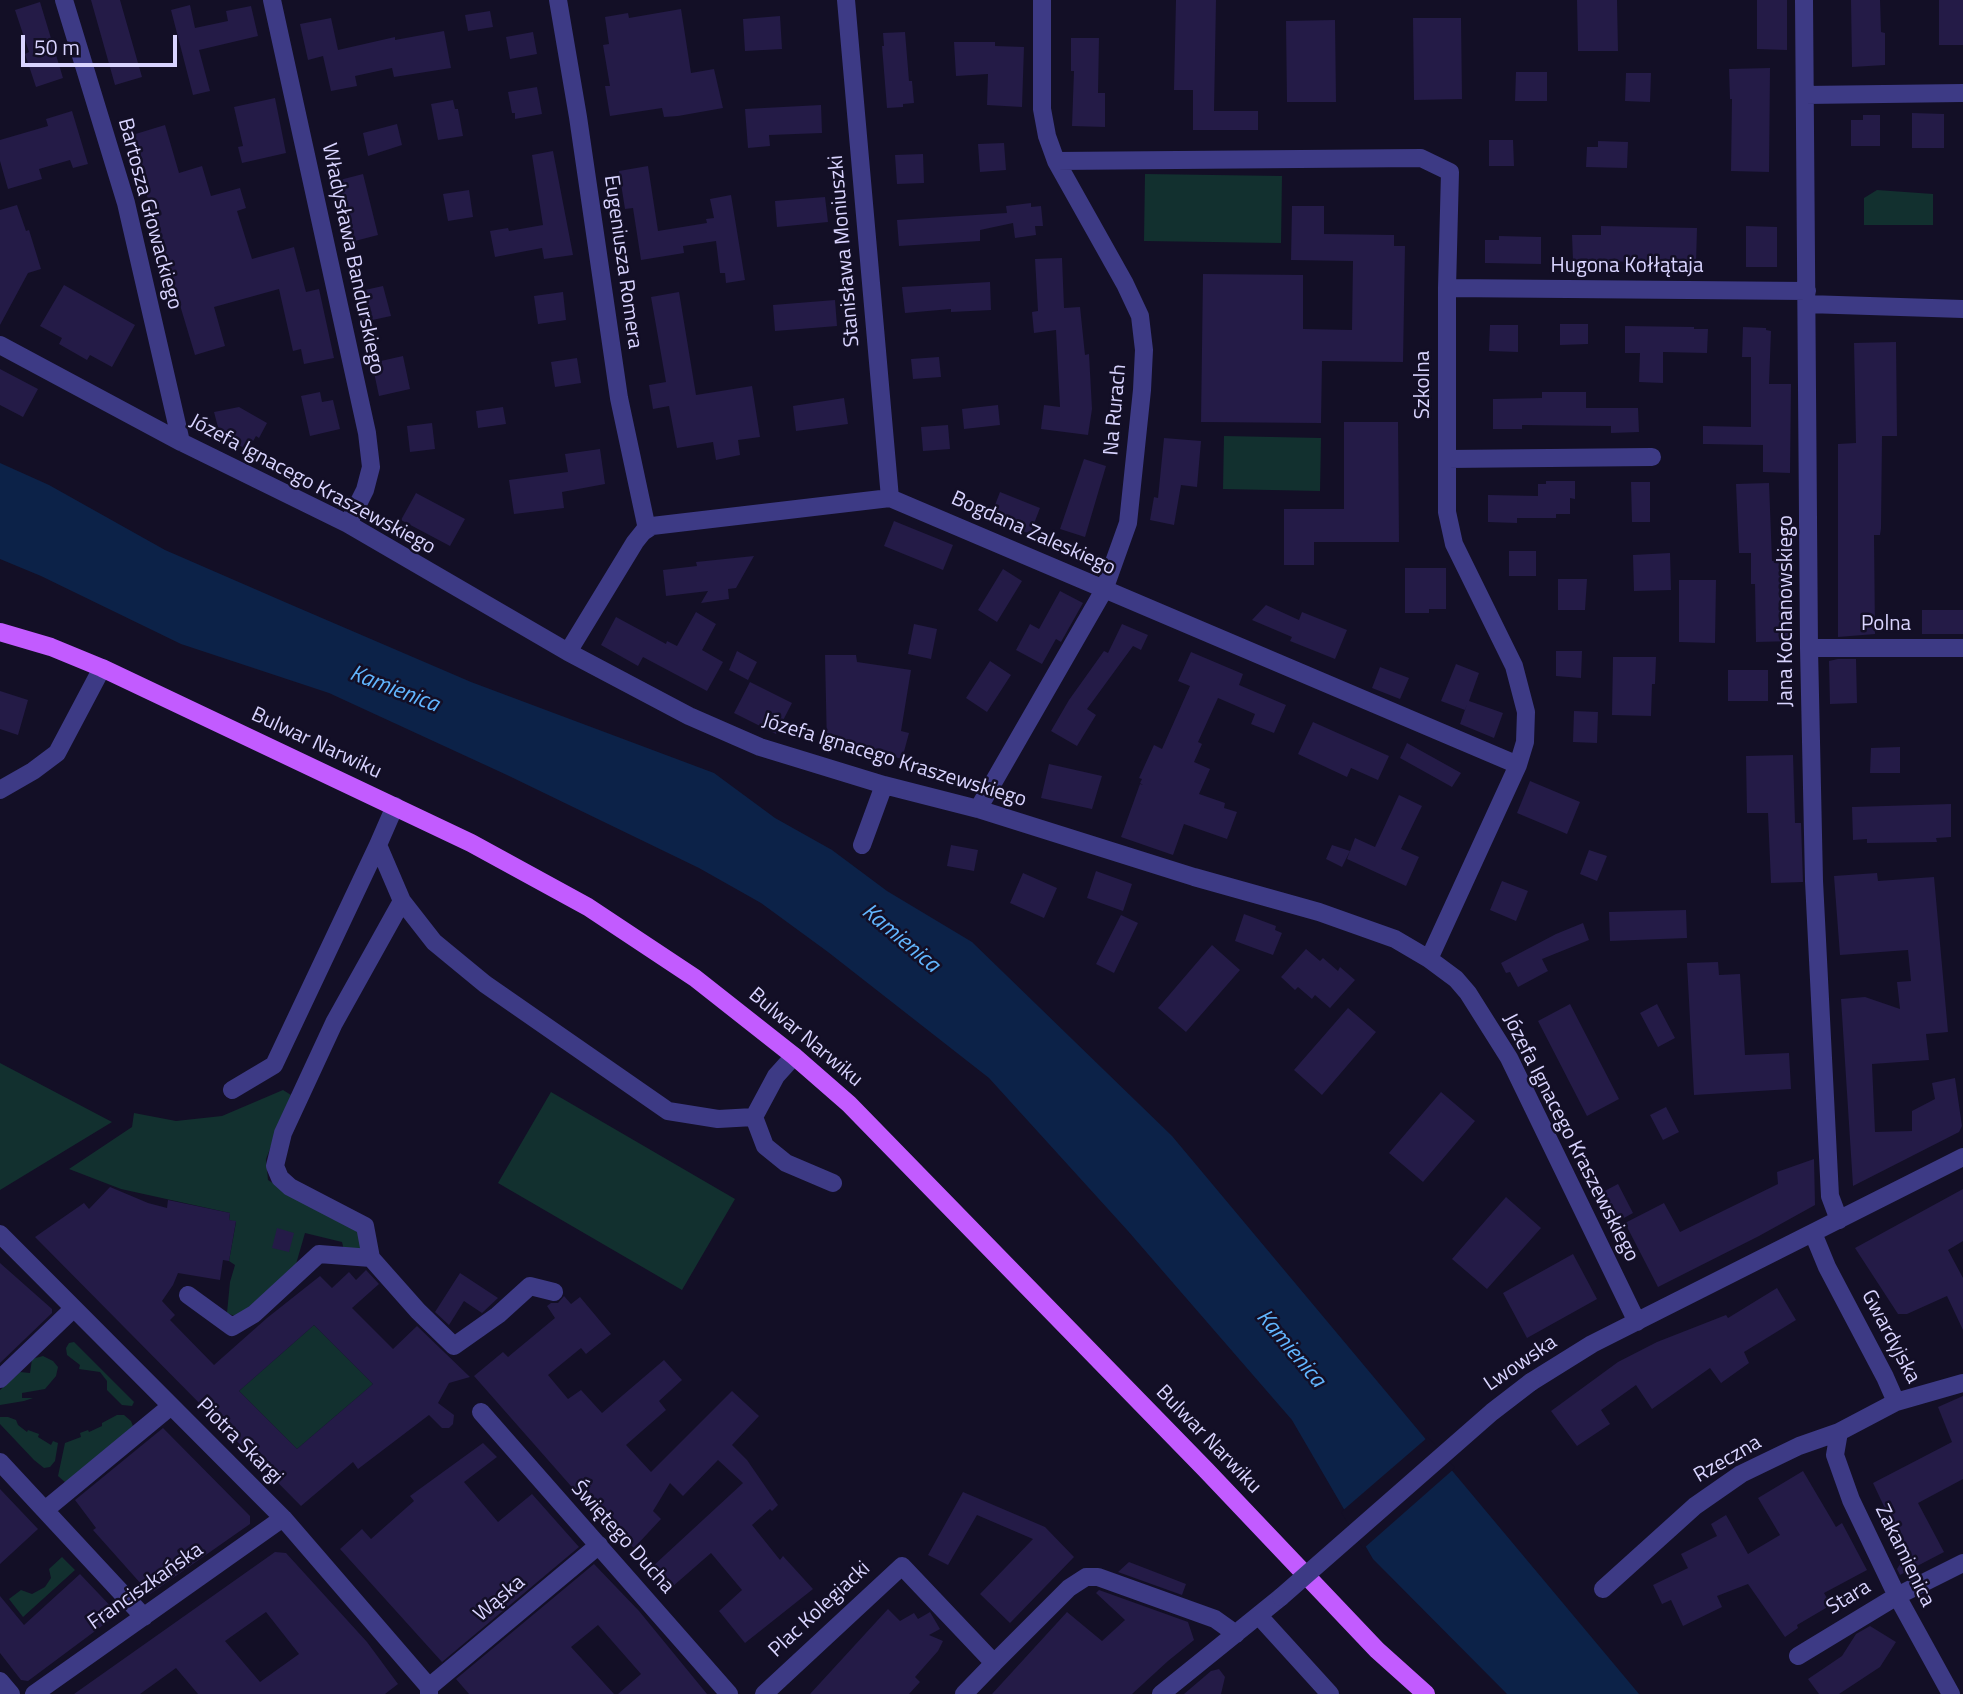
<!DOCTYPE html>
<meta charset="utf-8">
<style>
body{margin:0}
#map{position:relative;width:1963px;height:1694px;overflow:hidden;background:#130f26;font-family:"Titillium Web",sans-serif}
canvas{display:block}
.scale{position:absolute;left:21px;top:35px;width:156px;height:32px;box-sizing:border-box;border:4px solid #d9d4ff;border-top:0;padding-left:9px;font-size:21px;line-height:24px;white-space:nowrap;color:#d9d4ff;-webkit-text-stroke:5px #130f26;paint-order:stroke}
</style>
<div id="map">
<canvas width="1963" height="1694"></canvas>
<div class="scale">50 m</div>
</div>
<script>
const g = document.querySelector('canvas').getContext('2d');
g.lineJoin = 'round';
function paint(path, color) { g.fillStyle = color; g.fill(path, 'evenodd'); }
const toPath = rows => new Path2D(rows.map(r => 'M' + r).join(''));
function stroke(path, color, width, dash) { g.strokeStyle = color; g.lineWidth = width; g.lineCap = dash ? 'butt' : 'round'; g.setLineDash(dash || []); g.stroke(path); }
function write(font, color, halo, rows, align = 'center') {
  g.font = font + ' "Titillium Web",sans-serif'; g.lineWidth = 5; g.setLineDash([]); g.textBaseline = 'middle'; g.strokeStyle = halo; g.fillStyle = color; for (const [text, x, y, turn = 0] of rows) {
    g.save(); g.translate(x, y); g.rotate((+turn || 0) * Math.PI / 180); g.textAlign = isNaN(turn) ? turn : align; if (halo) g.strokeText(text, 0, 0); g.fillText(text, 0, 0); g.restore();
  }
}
const green = toPath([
 [1145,174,1282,176,1281,243,1144,241],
 [1877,190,1933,194,1933,225,1864,225,1864,198],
 [1224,436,1321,438,1320,491,1223,489],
 [0,1063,112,1122,0,1190],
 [283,1090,291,1095,266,1159,268,1180,304,1203,357,1228,362,1249,344,1250,342,1242,305,1233,294,1271,237,1317,227,1313,230,1282,235,1265,229,1261,236,1222,229,1220,230,1213,121,1189,69,1169,132,1127,134,1113,176,1121,222,1116],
 [551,1092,735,1199,682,1290,498,1183],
 [314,1325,373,1384,297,1449,239,1391],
 [74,1342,134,1402,132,1406,122,1405,107,1390,107,1381,100,1372,79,1369,80,1365,67,1355,66,1348,69,1343],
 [43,1356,53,1361,58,1367,56,1376,45,1389,22,1393,22,1398,33,1398,24,1401,0,1405,0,1390,20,1372,30,1373,32,1359],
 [117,1415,124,1415,131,1421,134,1429,66,1483,58,1476,65,1443,81,1437,80,1433,88,1430,89,1432,102,1426,102,1423],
 [0,1417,8,1417,16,1420,18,1425,27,1432,28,1430,39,1434,38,1437,51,1445,53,1441,58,1443,55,1461,50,1467,44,1468,34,1460,0,1424],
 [62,1557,75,1570,23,1617,9,1599,21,1590,32,1594,45,1587,51,1578,49,1569]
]);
const water = toPath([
 [0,463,49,485,165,550,287,603,471,682,714,773,775,818,832,850,887,891,972,942,1172,1136,1639,1694,1507,1694,1373,1559,1292,1420,1128,1231,989,1078,828,952,761,903,699,868,507,775,329,693,181,644,41,576,0,559]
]);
const pier = toPath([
 [1428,1437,1455,1468,1363,1549,1341,1512]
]);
const building = toPath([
 [91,0,120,0,142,77,115,85],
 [1176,0,1216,0,1214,111,1258,111,1258,130,1193,130,1193,90,1174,90],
 [1577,0,1617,0,1618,51,1578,51],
 [1757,0,1787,0,1787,50,1757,49],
 [1851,0,1880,0,1881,32,1885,33,1885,65,1852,67],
 [1939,0,1963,0,1963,45,1939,45],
 [40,2,63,78,36,87,25,54,29,52,15,10],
 [190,5,195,28,228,21,226,11,251,6,258,36,199,50,210,91,193,95,171,10],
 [681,9,691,73,714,69,723,108,678,116,664,117,662,108,610,116,605,86,610,86,603,45,609,44,605,17,628,13,629,18],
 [490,11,493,27,468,31,465,15],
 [780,16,782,49,745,51,743,19],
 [331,18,338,50,395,37,395,40,444,31,451,68,394,77,392,68,355,76,357,86,331,91,323,56,308,60,300,24],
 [1413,18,1461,18,1462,99,1414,100],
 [1335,20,1336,102,1287,102,1286,21],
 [533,32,537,54,510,59,506,37],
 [905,32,909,81,912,81,914,103,903,104,903,107,887,108,882,46,884,46,883,33],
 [1071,38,1099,38,1098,93,1105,93,1105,127,1072,126,1074,71,1071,71],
 [954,42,995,42,995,46,1024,47,1022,107,987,105,988,74,956,76],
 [1770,68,1769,172,1731,171,1732,99,1730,99,1729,69],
 [1516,72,1547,72,1547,101,1515,101],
 [1626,73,1651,73,1650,102,1625,101],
 [537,87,542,114,515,119,515,113,512,113,508,92],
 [275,98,286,153,242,163,238,147,243,146,234,107],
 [453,100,455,109,458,109,463,136,438,140,431,104],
 [821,105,822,133,769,135,770,146,748,148,745,109],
 [72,111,88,164,73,168,70,160,39,169,42,179,8,189,0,161,0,140,48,126,46,119],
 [1912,113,1944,114,1944,148,1912,148],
 [1863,115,1880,115,1880,146,1851,146,1851,120,1863,120],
 [397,124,402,145,368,156,363,133],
 [165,125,179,173,202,166,211,196,240,188,246,208,237,211,252,259,294,247,306,292,319,289,334,358,304,364,301,349,293,351,279,289,214,307,225,346,195,355,129,136],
 [1489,140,1513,140,1514,166,1489,166],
 [1598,141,1628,142,1627,168,1586,167,1587,147,1598,147],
 [1004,143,1006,170,980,172,978,144],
 [553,151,573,255,544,259,542,248,495,257,490,231,508,228,509,231,543,225,532,155],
 [923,154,924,183,897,184,895,155],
 [648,166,658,231,707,223,706,219,714,218,710,199,731,195,745,280,726,283,725,273,720,273,716,241,683,246,684,253,641,260,633,208,625,209,619,171],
 [363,174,378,235,351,242,336,181],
 [469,190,473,217,448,221,443,194],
 [825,197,828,222,777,227,775,201],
 [1031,203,1031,207,1041,206,1043,226,1035,226,1036,235,1015,238,1013,223,980,230,980,241,899,246,897,220,1007,213,1006,206],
 [17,205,26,231,29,230,41,269,28,273,0,325,0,210],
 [1292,206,1324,206,1324,234,1394,235,1394,246,1405,246,1403,362,1322,361,1321,423,1201,422,1203,274,1303,275,1303,329,1352,330,1353,261,1291,260],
 [1601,226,1697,228,1696,264,1573,260,1572,235,1601,235],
 [1746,226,1777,227,1777,267,1746,267],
 [1499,236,1541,237,1541,264,1485,263,1485,240,1499,240],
 [1062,258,1064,308,1080,307,1085,355,1089,354,1092,409,1088,435,1041,429,1044,405,1060,407,1056,330,1034,333,1032,312,1038,311,1035,259],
 [990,282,991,310,951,312,951,309,905,313,902,287],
 [64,285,135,325,112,367,90,355,87,360,59,344,62,338,40,326],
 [383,286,391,316,363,322,356,292],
 [563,292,566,320,538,324,534,296],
 [679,292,696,395,752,386,760,437,738,440,740,455,716,460,713,442,677,448,669,406,653,409,649,385,666,382,651,297],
 [835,300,837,326,775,331,773,305],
 [1560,324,1588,324,1588,344,1560,345],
 [1490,325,1518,325,1518,352,1489,351],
 [1625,326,1694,327,1694,329,1708,329,1707,353,1663,352,1663,383,1639,382,1640,353,1625,353],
 [1743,327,1766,328,1766,330,1771,331,1769,384,1791,384,1790,473,1763,472,1763,445,1703,444,1703,426,1751,427,1751,357,1742,357],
 [1896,342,1897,436,1882,436,1881,528,1880,535,1874,535,1875,634,1838,637,1838,444,1856,443,1854,343],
 [403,356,410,389,379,396,372,363],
 [939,357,941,377,913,379,911,359],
 [577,358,581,383,555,387,551,362],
 [0,369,38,389,23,417,0,405],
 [320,392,322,402,333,400,340,429,310,436,301,396],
 [1542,392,1586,392,1586,408,1638,408,1639,432,1611,433,1611,426,1522,425,1522,429,1493,429,1493,399,1542,398],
 [844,398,848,424,796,431,793,406],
 [998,405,1000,425,964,429,962,409],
 [239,407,267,423,259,438,256,436,248,450,220,435,214,412],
 [503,407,506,424,478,428,476,411],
 [1344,422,1398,422,1399,542,1314,542,1314,565,1284,565,1284,509,1344,509],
 [432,423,435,449,410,452,407,426],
 [948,425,950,449,923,451,921,427],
 [1164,438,1201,441,1197,487,1181,485,1174,525,1150,520,1154,497,1158,498],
 [600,449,605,484,562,492,564,508,514,514,509,480,568,472,565,454],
 [1084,459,1106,466,1085,537,1060,529],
 [1546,481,1575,481,1575,499,1570,498,1570,514,1556,514,1556,518,1517,518,1517,523,1488,522,1488,495,1538,496,1538,484,1546,484],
 [1631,482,1650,482,1650,522,1632,522],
 [1769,483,1772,561,1783,560,1783,584,1792,584,1793,641,1756,642,1755,584,1751,584,1751,553,1739,553,1736,484],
 [1000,492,1040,508,1030,534,990,518],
 [416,493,465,519,450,546,401,520],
 [894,521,953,545,943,570,884,546],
 [1509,551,1536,551,1536,576,1509,576],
 [1670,553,1671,590,1634,591,1633,555],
 [754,556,736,588,728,589,729,599,701,603,708,591,666,596,663,570,697,566,696,562],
 [1405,568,1446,568,1446,609,1429,609,1429,613,1405,613],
 [1003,569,1022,581,997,622,978,610],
 [1558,579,1587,579,1585,610,1558,610],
 [1679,580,1716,580,1715,643,1679,642],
 [1060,591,1083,603,1061,642,1056,639,1042,664,1016,650,1030,624,1039,629],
 [1266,605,1299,620,1302,612,1347,630,1335,659,1290,641,1292,637,1252,620],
 [1922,610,1963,610,1963,634,1922,634],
 [696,612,716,624,702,650,723,662,707,691,643,657,638,666,601,645,616,617,666,644,667,641,677,646],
 [914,624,937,629,931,659,908,654],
 [1122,624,1148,635,1141,650,1133,646,1087,709,1096,715,1077,746,1051,731,1069,700,1104,651,1108,653],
 [737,651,757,662,748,680,729,670],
 [1556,651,1582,651,1581,678,1556,676],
 [1191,652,1243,674,1239,685,1286,705,1274,733,1251,724,1255,714,1218,698,1198,742,1202,744,1194,762,1210,769,1199,794,1225,803,1224,808,1237,812,1227,839,1184,824,1173,855,1121,837,1140,784,1143,785,1140,783,1142,779,1139,778,1154,745,1162,749,1190,686,1178,681],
 [825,655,856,655,857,662,911,670,901,731,909,733,902,759,873,751,827,747],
 [1613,657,1656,657,1655,684,1652,684,1651,716,1612,715],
 [1838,659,1856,659,1857,703,1830,704,1829,661],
 [990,661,1011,675,987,712,966,698],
 [1456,664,1479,673,1469,701,1503,713,1494,738,1460,724,1467,704,1465,710,1441,701],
 [1380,667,1409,678,1400,699,1372,688],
 [1728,670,1768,670,1768,701,1728,701],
 [750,682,792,703,776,734,734,713],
 [0,691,28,700,18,735,0,729],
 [1574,711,1598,712,1597,743,1573,742],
 [1313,722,1389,756,1378,780,1351,768,1347,777,1298,754],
 [1407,743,1461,773,1452,787,1400,758],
 [1900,747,1900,773,1870,773,1871,748],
 [1793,755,1795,823,1801,823,1803,882,1771,883,1768,813,1747,813,1746,756],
 [1049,764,1102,776,1092,809,1041,798],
 [1530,781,1580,802,1567,834,1517,813],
 [1399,795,1422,806,1401,849,1419,857,1406,886,1347,859,1355,838,1375,847],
 [1951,804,1951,837,1936,838,1937,842,1867,843,1867,839,1853,840,1852,807],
 [951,845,978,850,974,871,947,866],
 [1332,845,1350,851,1342,867,1326,859],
 [1589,850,1607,856,1597,881,1580,874],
 [1096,871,1132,884,1123,911,1087,898],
 [1023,873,1057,888,1044,918,1010,903],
 [1877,873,1878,881,1934,877,1948,1032,1926,1034,1929,1060,1872,1064,1875,1132,1912,1131,1912,1111,1935,1099,1932,1083,1955,1078,1962,1126,1959,1132,1853,1186,1841,999,1865,997,1900,1009,1897,982,1911,981,1908,950,1840,955,1834,876],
 [1502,881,1528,891,1516,921,1490,910],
 [1686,910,1687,938,1610,941,1609,912],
 [1244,914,1276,926,1275,930,1282,933,1273,955,1235,941],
 [1121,915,1138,923,1114,973,1096,964],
 [1583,923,1589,940,1542,959,1548,971,1518,987,1510,972,1506,973,1501,963,1556,934],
 [1212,945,1240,970,1186,1032,1158,1008],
 [1306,949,1320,961,1323,958,1338,971,1340,967,1355,980,1330,1008,1315,995,1312,999,1298,987,1295,990,1281,977],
 [1718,962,1719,975,1740,974,1745,1055,1789,1053,1791,1089,1694,1095,1687,963],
 [1570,1004,1619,1099,1587,1116,1538,1021],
 [1657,1004,1675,1038,1658,1047,1640,1013],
 [1348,1008,1376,1032,1322,1095,1294,1070],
 [1441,1092,1475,1121,1423,1182,1389,1153],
 [1666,1107,1679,1132,1663,1140,1650,1115],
 [1814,1159,1815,1205,1759,1236,1658,1287,1625,1223,1664,1203,1680,1232,1778,1184,1777,1172],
 [1618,1184,1633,1213,1611,1225,1595,1196],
 [110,1187,148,1203,167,1208,168,1200,230,1213,229,1220,236,1221,229,1261,223,1260,220,1280,178,1273,173,1285,162,1301,175,1315,170,1320,214,1365,267,1318,320,1276,332,1288,349,1272,356,1280,366,1270,379,1284,352,1308,393,1349,417,1326,470,1377,449,1383,438,1403,454,1415,453,1424,449,1428,442,1428,429,1415,358,1469,353,1462,301,1506,35,1237,84,1203,89,1209],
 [314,1325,373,1384,297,1449,239,1391],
 [1963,1189,1963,1241,1948,1250,1963,1278,1963,1330,1947,1296,1907,1314,1898,1314,1855,1248],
 [1506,1197,1541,1228,1487,1289,1452,1259],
 [277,1228,294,1233,289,1252,272,1248],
 [1573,1254,1597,1299,1527,1338,1503,1293],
 [0,1263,52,1309,52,1313,0,1363],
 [460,1273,498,1298,482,1313,464,1301,449,1325,435,1312],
 [1777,1288,1796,1320,1744,1352,1749,1363,1721,1383,1710,1368,1652,1409,1636,1385,1601,1410,1610,1424,1577,1446,1551,1411,1618,1362,1657,1342,1726,1315,1728,1318],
 [564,1296,571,1304,580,1297,611,1334,586,1354,581,1348,548,1375,568,1399,581,1390,602,1413,664,1360,682,1380,659,1401,666,1410,626,1445,651,1472,732,1391,759,1416,732,1445,747,1460,778,1505,772,1511,770,1509,752,1525,780,1560,783,1556,813,1589,745,1643,719,1611,742,1590,711,1553,672,1587,652,1567,743,1483,718,1460,683,1496,670,1483,653,1511,661,1519,634,1548,585,1502,474,1376,503,1352,508,1357,555,1318,547,1306,551,1303,558,1303],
 [1963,1396,1963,1479,1918,1503,1944,1552,1900,1575,1897,1569,1902,1561,1890,1538,1897,1534,1873,1483,1952,1442,1938,1407],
 [163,1428,250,1516,250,1524,150,1594,93,1530,96,1528,75,1500],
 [483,1443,497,1457,464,1482,498,1522,532,1494,579,1547,442,1662,340,1549,362,1529,371,1539,414,1501,410,1496],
 [1803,1471,1836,1527,1842,1523,1867,1570,1824,1593,1831,1605,1797,1625,1798,1628,1785,1637,1748,1584,1717,1596,1722,1607,1683,1626,1671,1600,1662,1604,1653,1585,1688,1568,1681,1554,1717,1536,1711,1524,1726,1515,1748,1554,1780,1535,1758,1498],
 [0,1489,38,1529,0,1564],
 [963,1492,1045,1527,1074,1557,1010,1623,980,1594,1033,1539,977,1515,948,1565,928,1555],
 [275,1552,286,1553,367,1642,398,1684,385,1694,198,1694,176,1668,140,1694,74,1694],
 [266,1612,299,1654,260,1682,225,1641],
 [1129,1562,1186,1584,1182,1595,1118,1572],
 [594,1564,639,1611,707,1694,618,1694,641,1674,598,1625,571,1647,614,1694,469,1694,456,1679],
 [80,1574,118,1614,28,1681,21,1680,0,1653,0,1596,24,1625],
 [1099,1590,1188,1622,1194,1640,1168,1661,1132,1694,992,1694,1067,1612,1102,1641,1125,1620,1096,1593],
 [888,1609,900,1621,914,1613,918,1619,930,1612,940,1629,929,1635,943,1641,938,1651,915,1677,920,1682,909,1694,810,1694],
 [1870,1626,1896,1642,1880,1667,1839,1694,1819,1694,1808,1679,1842,1656,1856,1634],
 [1219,1669,1225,1677,1221,1694,1184,1694,1211,1671]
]);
const minor = toPath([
 [64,0,126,203,181,442],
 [272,0,367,433,371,467,365,490,348,524],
 [558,0,578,117,619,398,647,529],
 [846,0,890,498],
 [1804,0,1809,648,1814,881,1830,1196,1839,1220],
 [1805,95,1963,93],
 [1056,161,1421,158,1450,172,1447,288,1447,512,1454,544,1514,666,1526,712,1525,742,1518,765,1429,959],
 [1447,288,1807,291],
 [1807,304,1963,309],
 [0,345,181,442,348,524,568,652,689,716,760,747,884,785,978,809,1194,877,1319,912,1395,939,1429,959,1456,979,1468,993,1509,1058,1637,1322],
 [1447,459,1652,457],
 [1809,648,1963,648],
 [568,652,635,542,643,532,652,526,890,498,1518,765],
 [0,790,33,771,57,753,102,668],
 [395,806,378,845,402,901,334,1023,283,1133,275,1166,280,1178,290,1187,365,1226,371,1258,418,1311,454,1346,498,1315,530,1286,554,1292],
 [978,809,1104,590,1128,523,1142,390,1144,350,1140,316,1125,284,1056,161,1047,136,1042,109,1042,0],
 [862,845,884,785],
 [402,901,434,942,485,984,668,1111,718,1119,754,1117,776,1076,794,1056],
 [232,1090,274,1065,378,845],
 [754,1117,765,1146,786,1163,833,1183],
 [1813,1233,1827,1267,1885,1377,1896,1402,1963,1383],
 [0,1234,283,1518,429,1687,429,1694],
 [188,1295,232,1327,254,1314,319,1254,371,1258],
 [0,1379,73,1309],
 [1531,1382,1592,1344,1963,1157],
 [481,1412,729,1694],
 [1839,1432,1835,1455,1851,1500,1897,1596,1951,1694],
 [0,1462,144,1617],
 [45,1510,171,1406],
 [1603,1589,1695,1506,1741,1474,1799,1446,1839,1432,1896,1402],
 [1259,1616,1330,1694],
 [1798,1656,1897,1596,1963,1563],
 [994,1663,1069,1588,1086,1577,1098,1577,1215,1619,1236,1634],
 [0,1681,11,1694],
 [429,1687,599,1545],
 [34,1694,283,1518],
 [764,1694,902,1566,994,1663,964,1694],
 [1161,1694,1281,1597]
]);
const major = toPath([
 [0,632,51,647,102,668,471,843,588,907,695,978,794,1056,849,1104,1206,1470,1377,1650,1426,1694]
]);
const minorBridge = toPath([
 [1281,1597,1492,1412,1531,1382]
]);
const streetNames = [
 ["Bartosza Głowackiego",149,214,75],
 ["Stanisława Moniuszki",845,251,-95],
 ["Władysława Bandurskiego",352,259,78],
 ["Eugeniusza Romera",622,262,82],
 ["Hugona Kołłątaja",1627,267],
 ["Szkolna",1424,385,-90],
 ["Na Rurach",1116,410,-85],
 ["Józefa Ignacego Kraszewskiego",312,485,28],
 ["Bogdana Zaleskiego",1033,534,24],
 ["Jana Kochanowskiego",1787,611,-90],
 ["Polna",1886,625],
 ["Bulwar Narwiku",316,744,25],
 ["Józefa Ignacego Kraszewskiego",894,761,17],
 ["Bulwar Narwiku",805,1038,40],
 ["Józefa Ignacego Kraszewskiego",1570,1138,63],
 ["Gwardyjska",1890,1337,62],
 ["Lwowska",1521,1364,-34],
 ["Bulwar Narwiku",1208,1440,46],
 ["Piotra Skargi",239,1442,45],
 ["Rzeczna",1728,1460,-30],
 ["Świętego Ducha",622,1538,48],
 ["Zakamienica",1904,1556,64],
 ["Franciszkańska",146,1587,-35],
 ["Stara",1849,1598,-31],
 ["Wąska",500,1599,-40],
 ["Plac Kolegiacki",820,1610,-43]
];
const waterNames = [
 ["Kamienica",394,690,21],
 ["Kamienica",900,939,40],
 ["Kamienica",1290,1349,50]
];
paint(green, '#12302f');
paint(water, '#0c2248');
paint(pier, '#130f26');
paint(building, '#241b47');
stroke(minor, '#3d3a85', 18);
stroke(major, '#c25bff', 18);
stroke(minorBridge, '#3d3a85', 18);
write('21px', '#d9d4ff', '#130f26', streetNames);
write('italic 23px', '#62b6ff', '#130f26', waterNames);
</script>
